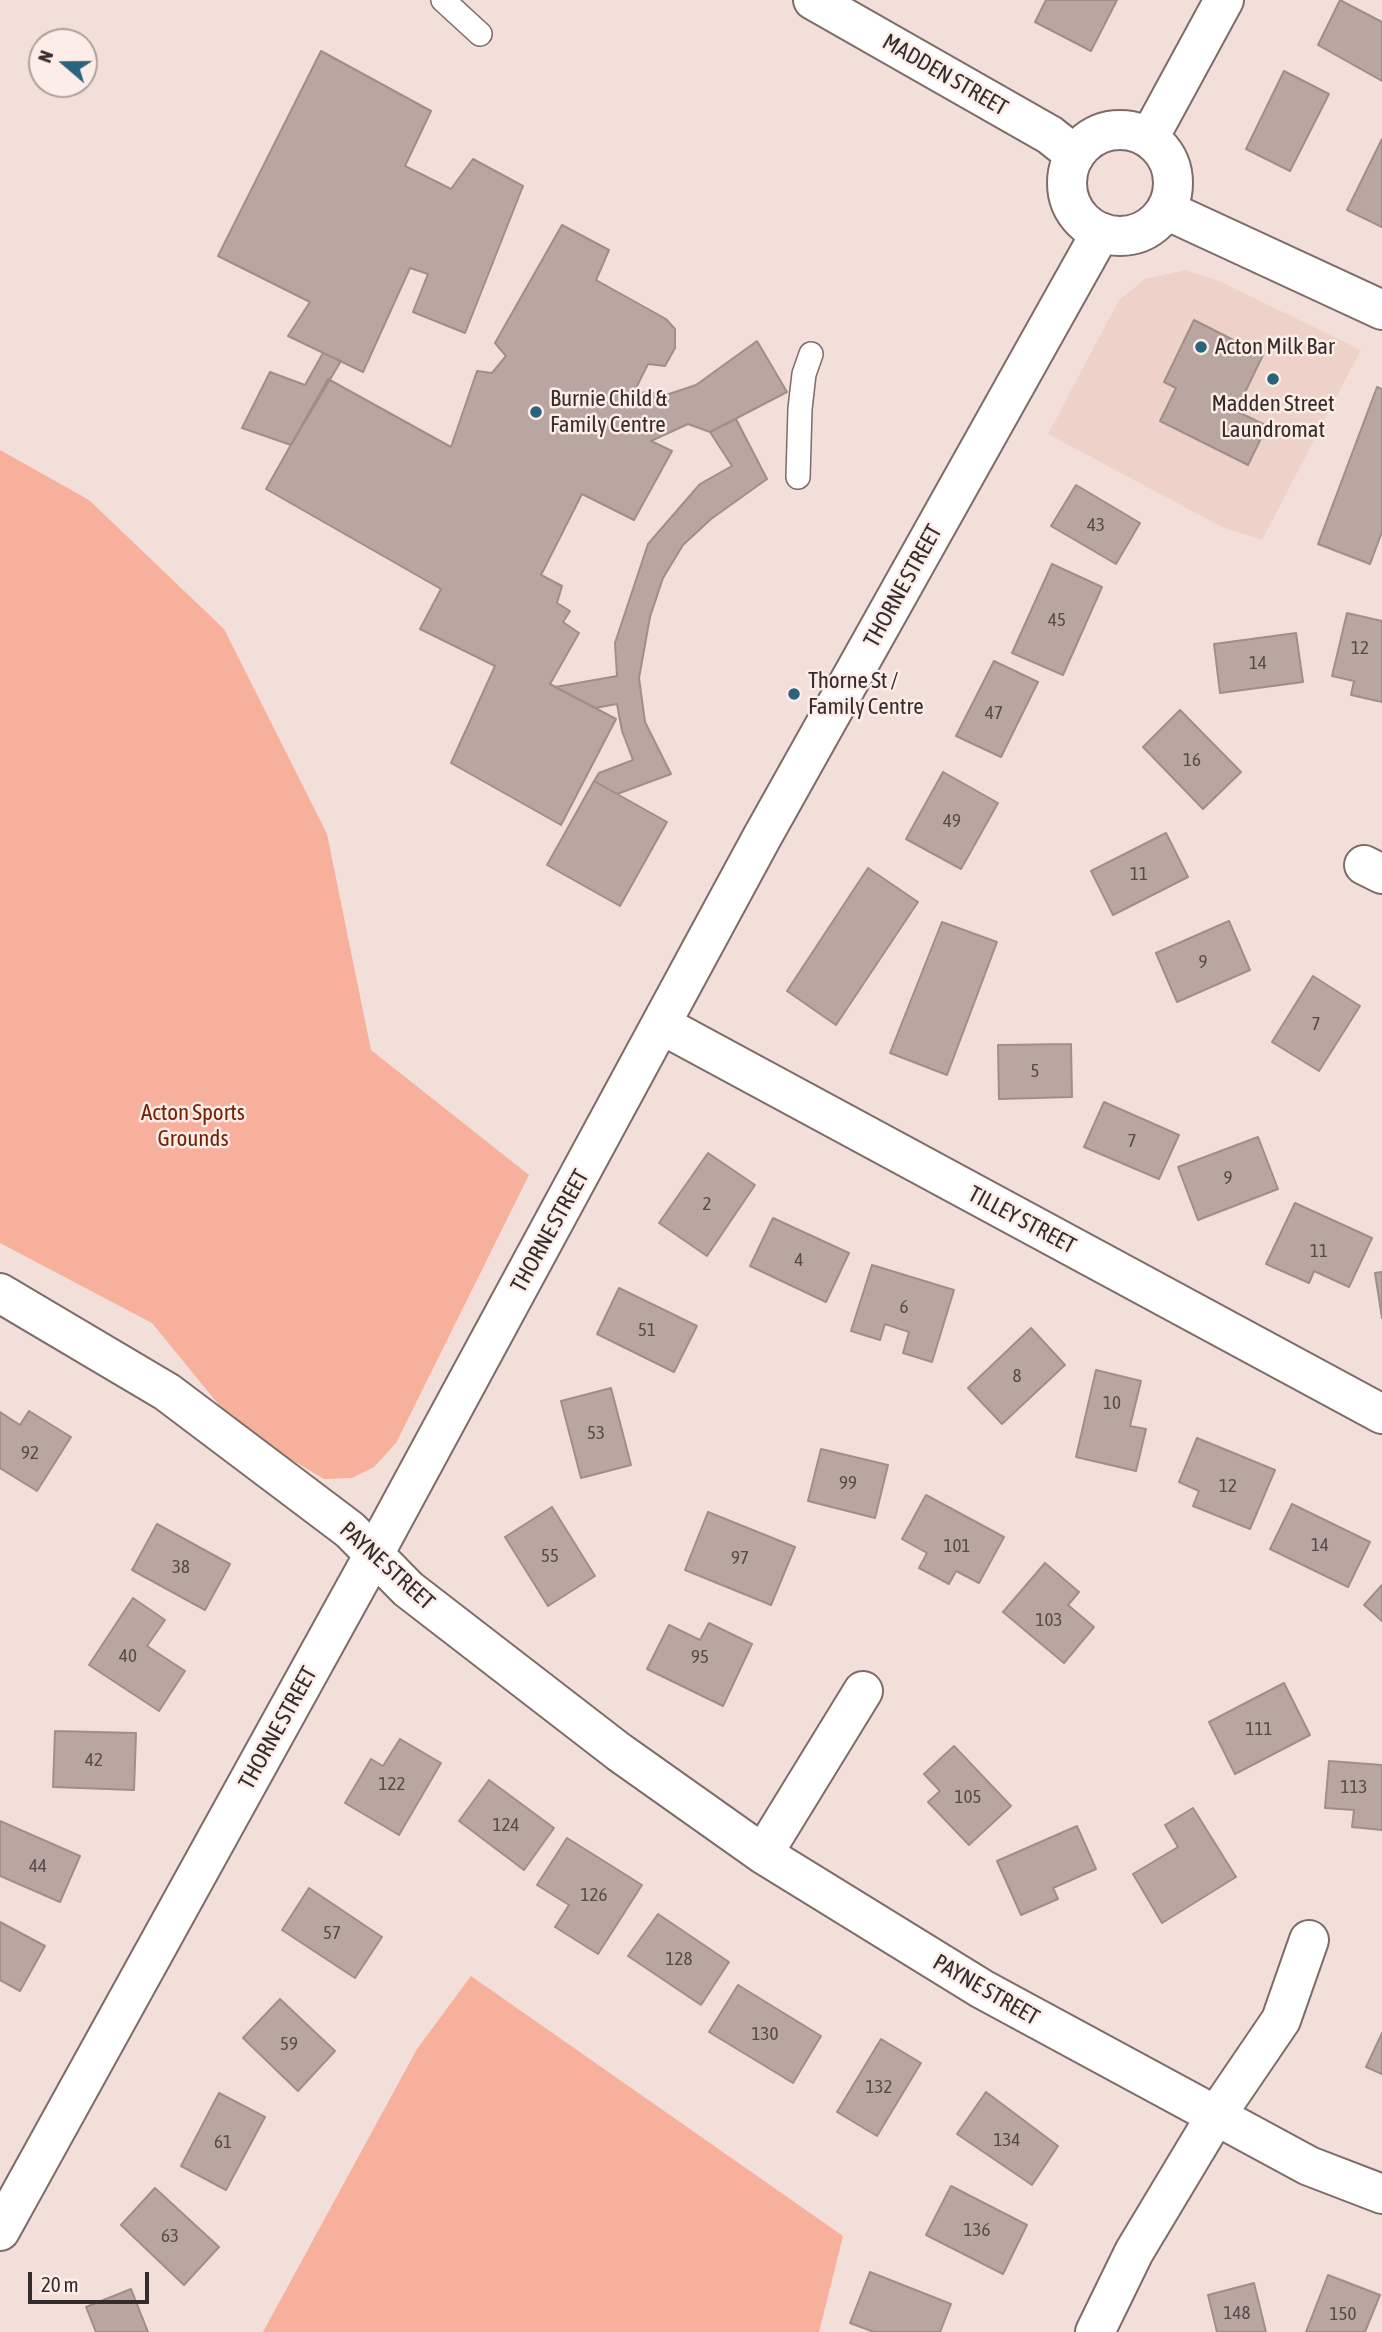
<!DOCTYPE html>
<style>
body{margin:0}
#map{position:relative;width:1382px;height:2332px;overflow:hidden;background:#f3dfd9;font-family:"Asap Condensed",sans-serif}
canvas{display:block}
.north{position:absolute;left:28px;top:28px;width:70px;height:70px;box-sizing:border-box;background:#fdede8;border:2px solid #ada09c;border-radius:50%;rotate:290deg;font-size:19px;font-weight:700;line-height:28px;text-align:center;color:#352d2b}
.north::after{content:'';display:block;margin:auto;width:24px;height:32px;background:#29637c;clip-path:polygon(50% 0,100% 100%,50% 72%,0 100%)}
.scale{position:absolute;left:28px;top:2272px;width:121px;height:32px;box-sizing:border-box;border:4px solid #352d2b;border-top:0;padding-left:9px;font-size:21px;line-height:24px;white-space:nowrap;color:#352d2b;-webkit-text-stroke:5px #fdede8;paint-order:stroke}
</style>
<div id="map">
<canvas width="1382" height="2332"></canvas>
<div class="north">N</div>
<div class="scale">20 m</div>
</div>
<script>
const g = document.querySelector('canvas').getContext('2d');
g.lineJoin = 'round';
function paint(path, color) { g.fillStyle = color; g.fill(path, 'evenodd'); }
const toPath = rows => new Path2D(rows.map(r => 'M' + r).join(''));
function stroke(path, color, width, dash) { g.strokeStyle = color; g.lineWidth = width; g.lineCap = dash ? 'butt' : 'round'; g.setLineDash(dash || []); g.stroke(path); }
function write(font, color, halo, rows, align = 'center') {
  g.font = font + ' "Asap Condensed",sans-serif'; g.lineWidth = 5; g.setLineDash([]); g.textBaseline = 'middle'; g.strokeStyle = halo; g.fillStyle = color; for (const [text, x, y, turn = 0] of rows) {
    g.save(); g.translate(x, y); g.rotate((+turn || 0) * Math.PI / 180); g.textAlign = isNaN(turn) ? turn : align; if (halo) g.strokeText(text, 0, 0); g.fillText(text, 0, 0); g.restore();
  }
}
const built = toPath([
 [1185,270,1219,281,1361,350,1262,540,1222,527,1048,434,1119,300,1145,279]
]);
const green = toPath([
 [0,450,89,500,224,629,327,834,371,1050,529,1175,396,1443,374,1467,352,1478,324,1479,277,1451,228,1416,152,1323,0,1243],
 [471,1976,843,2236,819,2332,263,2332,417,2049]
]);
const building = toPath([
 [1046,0,1117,0,1091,51,1035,22,1046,0],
 [1340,0,1382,22,1382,81,1318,45,1340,0],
 [321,51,431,111,405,166,451,189,473,159,523,186,465,333,413,312,428,274,410,268,363,372,288,336,310,302,218,256,321,51],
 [1284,71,1329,94,1290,171,1246,149,1284,71],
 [1382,139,1382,227,1347,210,1382,139],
 [562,225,609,250,596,280,666,319,675,329,675,348,665,366,648,364,634,392,669,394,696,385,757,341,787,392,710,432,688,424,651,441,672,451,634,520,582,494,541,575,562,586,557,603,570,611,563,622,579,633,550,684,616,719,561,825,451,763,495,666,420,629,441,589,266,489,328,379,451,447,477,371,492,373,506,356,495,343,562,225],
 [1194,320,1263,355,1236,411,1267,426,1248,465,1160,421,1176,388,1164,382,1194,320],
 [323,353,341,361,291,445,242,428,270,372,305,385,323,353],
 [1377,387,1382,389,1382,532,1370,564,1318,544,1377,387],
 [736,419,767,479,711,519,683,545,663,578,650,617,639,678,645,722,671,774,617,794,594,781,599,773,633,760,622,731,617,704,595,708,555,687,617,676,615,643,648,544,700,484,732,466,710,432,736,419],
 [1076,485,1140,523,1116,564,1051,526,1076,485],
 [1052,564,1102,587,1063,675,1012,653,1052,564],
 [1347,613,1382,621,1382,702,1351,695,1354,681,1332,676,1347,613],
 [1296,633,1303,682,1220,693,1214,644,1296,633],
 [994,661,1038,682,1001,757,956,736,994,661],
 [1180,710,1241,772,1203,809,1143,747,1180,710],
 [943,772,998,803,961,869,906,839,943,772],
 [594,781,667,822,620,906,547,865,594,781],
 [1166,833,1188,877,1113,915,1091,871,1166,833],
 [868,868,918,902,836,1025,787,991,868,868],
 [1229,921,1250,970,1177,1002,1156,953,1229,921],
 [942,922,997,942,947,1075,890,1053,942,922],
 [1313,976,1360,1006,1319,1071,1272,1042,1313,976],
 [1071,1044,1072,1097,999,1099,998,1045,1071,1044],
 [1104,1102,1179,1135,1159,1179,1084,1147,1104,1102],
 [1258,1137,1278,1189,1198,1220,1178,1167,1258,1137],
 [708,1153,755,1185,707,1256,659,1223,708,1153],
 [1295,1203,1372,1238,1349,1287,1314,1271,1309,1283,1266,1264,1295,1203],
 [773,1218,849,1253,826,1302,750,1266,773,1218],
 [872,1265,954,1290,932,1362,903,1353,909,1332,885,1324,880,1340,851,1331,872,1265],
 [1382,1272,1382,1318,1375,1273,1382,1272],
 [619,1288,697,1326,674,1372,597,1334,619,1288],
 [1031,1328,1065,1365,1002,1424,968,1388,1031,1328],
 [1096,1370,1141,1381,1130,1426,1146,1429,1136,1471,1076,1457,1096,1370],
 [611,1388,631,1465,581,1478,561,1401,611,1388],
 [29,1411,71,1437,37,1491,0,1468,0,1412,20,1425,29,1411],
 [1197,1438,1275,1470,1250,1529,1193,1506,1199,1491,1179,1482,1197,1438],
 [821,1449,888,1465,875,1518,808,1501,821,1449],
 [926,1495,1004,1537,979,1583,956,1571,949,1584,919,1568,927,1553,902,1539,926,1495],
 [1292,1504,1370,1542,1348,1587,1270,1549,1292,1504],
 [552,1507,595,1576,548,1606,505,1537,552,1507],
 [708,1512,795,1547,771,1605,685,1570,708,1512],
 [157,1524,230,1564,205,1610,132,1570,157,1524],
 [1045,1563,1079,1592,1068,1605,1094,1627,1064,1663,1003,1612,1045,1563],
 [1382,1585,1382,1621,1364,1605,1382,1585],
 [133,1598,165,1620,147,1646,185,1671,159,1711,89,1665,133,1598],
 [709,1623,752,1644,723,1706,647,1669,669,1625,700,1640,709,1623],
 [1284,1683,1310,1735,1235,1774,1209,1722,1284,1683],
 [55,1731,136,1733,134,1790,53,1787,55,1731],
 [400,1739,441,1763,399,1835,345,1803,371,1759,383,1766,400,1739],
 [954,1746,1011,1806,969,1845,928,1802,940,1791,924,1774,954,1746],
 [1329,1761,1382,1765,1382,1830,1352,1827,1354,1810,1325,1808,1329,1761],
 [489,1780,554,1828,524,1870,459,1821,489,1780],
 [1193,1808,1236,1877,1162,1923,1133,1874,1178,1847,1165,1825,1193,1808],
 [0,1821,80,1856,60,1902,0,1876,0,1821],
 [1077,1826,1096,1869,1053,1888,1058,1899,1021,1915,997,1861,1077,1826],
 [567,1838,642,1885,598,1954,555,1927,569,1905,537,1885,567,1838],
 [309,1888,382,1937,355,1978,282,1930,309,1888],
 [658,1914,729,1962,701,2005,628,1956,658,1914],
 [0,1922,45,1946,20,1991,0,1980,0,1922],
 [738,1985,821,2036,793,2083,709,2032,738,1985],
 [280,1999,335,2051,298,2091,243,2038,280,1999],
 [1382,2033,1382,2074,1366,2067,1382,2033],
 [881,2039,921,2063,877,2136,837,2112,881,2039],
 [986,2092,1058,2146,1032,2185,957,2134,986,2092],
 [219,2093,265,2117,226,2190,181,2166,219,2093],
 [951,2186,1027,2225,1003,2274,926,2235,951,2186],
 [155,2188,219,2247,184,2285,121,2225,155,2188],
 [870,2272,951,2304,940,2332,874,2332,850,2323,870,2272],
 [1328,2275,1380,2295,1365,2332,1306,2332,1328,2275],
 [1254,2283,1266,2332,1217,2332,1208,2295,1254,2283],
 [131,2289,148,2332,96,2332,86,2307,131,2289]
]);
const service = toPath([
 [443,0,480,34],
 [798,477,800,409,804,374,811,354]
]);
const minor = toPath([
 [813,0,1050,135,1075,155],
 [1166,210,1382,310],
 [1364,865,1382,874],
 [662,1025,1382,1414],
 [0,1293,167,1392,350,1530,408,1589,619,1752,763,1854,982,1989,1309,2166,1382,2194],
 [763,1854,863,1691],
 [1095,2332,1134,2252,1215,2117,1281,2020,1309,1940]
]);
const tertiary = toPath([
 '1067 183a53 53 0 1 1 106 0a53 53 0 1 1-106 0Z',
 [1149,138,1224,0],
 [0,2231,373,1556,761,839,1101,232]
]);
const markers = [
 [1201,347,7,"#29637c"],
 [1273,379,7,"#29637c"],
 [536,412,7,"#29637c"],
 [794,694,7,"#29637c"]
];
const numberNames = [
 ["43",1096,525],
 ["45",1057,620],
 ["12",1360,648],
 ["14",1258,663],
 ["47",994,713],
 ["16",1192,760],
 ["49",952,821],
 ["11",1139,874],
 ["9",1203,962],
 ["7",1316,1024],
 ["5",1035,1071],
 ["7",1132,1141],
 ["9",1228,1178],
 ["2",707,1204],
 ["11",1319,1251],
 ["4",799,1260],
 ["6",904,1307],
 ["51",647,1330],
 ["8",1017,1376],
 ["10",1112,1403],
 ["53",596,1433],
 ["92",30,1453],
 ["99",848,1483],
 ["12",1228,1486],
 ["14",1320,1545],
 ["101",957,1546],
 ["55",550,1556],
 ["97",740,1558],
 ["38",181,1567],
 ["103",1049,1620],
 ["40",128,1656],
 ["95",700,1657],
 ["111",1259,1729],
 ["42",94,1760],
 ["122",392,1784],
 ["113",1354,1787],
 ["105",968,1797],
 ["124",506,1825],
 ["44",38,1866],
 ["126",594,1895],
 ["57",332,1933],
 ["128",679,1959],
 ["130",765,2034],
 ["59",289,2044],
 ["132",879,2087],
 ["134",1007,2140],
 ["61",223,2142],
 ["136",977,2230],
 ["63",170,2236],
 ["148",1237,2313],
 ["150",1343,2314]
];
const streetNames = [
 ["MADDEN STREET",945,75,30],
 ["THORNE STREET",903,586,-61],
 ["TILLEY STREET",1022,1220,28],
 ["THORNE STREET",550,1231,-61],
 ["PAYNE STREET",387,1566,42],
 ["THORNE STREET",278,1728,-61],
 ["PAYNE STREET",986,1990,30]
];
const poiNames = [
 ["Acton Milk Bar",1215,347],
 ["Burnie Child &",550,399],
 ["Family Centre",550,425],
 ["Madden Street",1273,404,"center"],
 ["Laundromat",1273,430,"center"],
 ["Thorne St /",808,681],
 ["Family Centre",808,707]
];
const parkNames = [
 ["Acton Sports",193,1113],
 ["Grounds",193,1139]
];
paint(built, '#eed2ca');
paint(green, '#f6b09b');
paint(building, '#b9a6a1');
stroke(building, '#a08e89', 2);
stroke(service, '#7d6c67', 26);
stroke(minor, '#7d6c67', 42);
stroke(tertiary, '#7d6c67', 42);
stroke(service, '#fff', 23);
stroke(minor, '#fff', 38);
stroke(tertiary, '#fff', 38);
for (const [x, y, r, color] of markers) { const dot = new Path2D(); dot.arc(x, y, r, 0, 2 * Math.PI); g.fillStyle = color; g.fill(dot); stroke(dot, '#fdede8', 2.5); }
write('19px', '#564b48', null, numberNames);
write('23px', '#352d2b', '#fdede8', streetNames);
write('23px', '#352d2b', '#fdede8', poiNames, 'left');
write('23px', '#732408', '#fdede8', parkNames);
</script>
